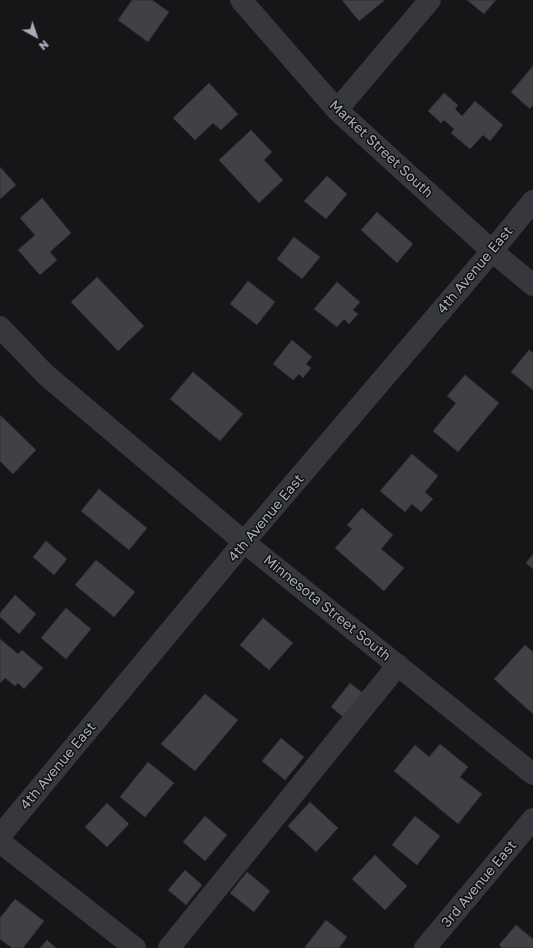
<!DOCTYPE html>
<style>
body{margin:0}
#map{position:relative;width:533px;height:948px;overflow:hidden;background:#161618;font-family:"Golos Text",sans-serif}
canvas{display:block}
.north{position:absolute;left:16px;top:16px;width:40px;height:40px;-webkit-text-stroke:3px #111113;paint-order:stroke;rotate:140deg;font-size:11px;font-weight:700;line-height:16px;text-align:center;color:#a8adb8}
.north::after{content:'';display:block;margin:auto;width:14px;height:18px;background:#a8adb8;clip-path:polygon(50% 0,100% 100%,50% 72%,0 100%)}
</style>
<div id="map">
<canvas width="533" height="948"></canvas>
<div class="north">N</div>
</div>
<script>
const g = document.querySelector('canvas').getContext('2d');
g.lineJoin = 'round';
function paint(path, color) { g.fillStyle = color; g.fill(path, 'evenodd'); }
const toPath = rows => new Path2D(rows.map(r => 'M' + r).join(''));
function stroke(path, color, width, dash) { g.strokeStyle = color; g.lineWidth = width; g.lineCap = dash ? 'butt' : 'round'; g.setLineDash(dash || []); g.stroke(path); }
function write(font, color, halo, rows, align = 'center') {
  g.font = font + ' "Golos Text",sans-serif'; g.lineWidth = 3; g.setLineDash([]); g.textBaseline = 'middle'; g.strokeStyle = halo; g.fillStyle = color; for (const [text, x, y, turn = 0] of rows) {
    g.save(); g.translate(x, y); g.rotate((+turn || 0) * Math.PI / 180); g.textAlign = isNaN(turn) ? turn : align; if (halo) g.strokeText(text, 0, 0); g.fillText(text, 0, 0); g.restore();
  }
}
const building = toPath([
 [132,0,152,0,169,12,148,42,118,20,132,0],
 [342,0,385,0,359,21,342,0],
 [467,0,496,0,484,14,467,0],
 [533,66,533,105,530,109,511,92,533,66],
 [209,83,238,114,221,130,213,123,195,140,173,118,209,83],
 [444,93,458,105,455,109,462,116,475,101,503,125,490,141,483,135,470,149,451,133,454,129,444,120,441,123,428,111,444,93],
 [251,130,272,152,264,160,283,180,259,203,219,160,251,130],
 [0,167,16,185,0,199,0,167],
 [327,176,347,194,326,219,304,201,327,176],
 [42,198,71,233,50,252,57,260,40,275,18,250,35,235,20,218,42,198],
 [377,212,413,244,397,263,361,230,377,212],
 [294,237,320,257,302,279,277,259,294,237],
 [97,277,144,326,118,351,71,302,97,277],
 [248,281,275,302,257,325,230,304,248,281],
 [337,282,360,302,353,310,358,314,349,324,344,319,337,327,314,309,337,282],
 [292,340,312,357,306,364,311,368,303,378,299,374,293,380,273,364,292,340],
 [529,350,533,353,533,390,511,372,529,350],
 [193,372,243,414,220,441,170,399,193,372],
 [465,375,499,403,458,452,433,431,456,403,447,396,465,375],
 [0,415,36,450,13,474,0,461,0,415],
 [412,454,438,476,425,492,433,499,421,512,412,504,405,512,380,491,412,454],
 [99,489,147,528,129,550,81,511,99,489],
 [362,508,393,535,381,549,404,568,384,591,335,548,352,529,347,525,362,508],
 [46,541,67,559,54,575,33,557,46,541],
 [533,554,533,569,526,563,533,554],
 [96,560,135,592,114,617,75,585,96,560],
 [15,595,36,614,19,634,0,617,0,613,15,595],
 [66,608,91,629,66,659,41,638,66,608],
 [263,618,293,643,269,670,240,645,263,618],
 [0,639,18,654,22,650,43,668,24,689,18,683,15,686,5,678,0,683,0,639],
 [525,645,533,652,533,714,494,679,525,645],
 [350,683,365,695,346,719,331,707,350,683],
 [205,694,238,720,195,771,161,744,205,694],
 [281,738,304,757,285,780,262,761,281,738],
 [440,744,468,767,460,777,482,794,458,824,394,771,415,745,429,757,440,744],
 [148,762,174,783,145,817,120,797,148,762],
 [310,802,338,828,316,852,288,826,310,802],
 [107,803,129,824,107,847,85,827,107,803],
 [205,816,227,835,205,861,183,842,205,816],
 [415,816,440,836,417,865,392,845,415,816],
 [375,855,407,886,385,910,352,879,375,855],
 [185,870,202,885,186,905,168,890,185,870],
 [247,872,270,891,254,912,230,893,247,872],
 [15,899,44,921,23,948,12,948,0,939,0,918,15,899],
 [326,920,347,937,339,948,306,948,305,947,326,920],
 [516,925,533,939,533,948,502,948,499,945,516,925],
 [47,940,56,948,40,948,47,940]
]);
const minor = toPath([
 [241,0,337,110,492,251,533,285],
 [337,110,430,0],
 [0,327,46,375,244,542,533,774],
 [0,836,244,542,492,251,533,201],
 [0,842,135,948],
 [169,948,398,665],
 [425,948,533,819]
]);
const streetNames = [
 ["Market Street South",381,149,43],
 ["4th Avenue East",475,270,-50],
 ["4th Avenue East",266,518,-50],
 ["Minnesota Street South",327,608,39],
 ["4th Avenue East",58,766,-50],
 ["3rd Avenue East",479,884,-50]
];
paint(building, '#404145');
stroke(building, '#303034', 1);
stroke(minor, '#37383d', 22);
write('14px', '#a8adb8', '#111113', streetNames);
</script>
